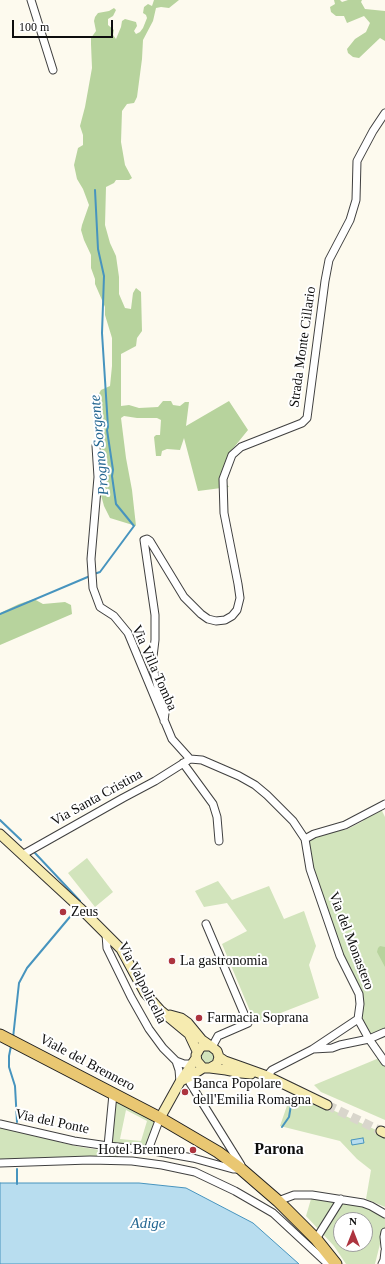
<!DOCTYPE html>
<style>
body{margin:0}
#map{position:relative;width:385px;height:1264px;overflow:hidden;background:#fdfaee;font-family:Georgia,serif}
canvas{display:block}
.north{position:absolute;left:333px;top:1212px;width:40px;height:40px;box-sizing:border-box;background:#fff;border:1px solid #9e9e9e;border-radius:50%;rotate:0deg;font-size:11px;font-weight:700;line-height:16px;text-align:center;color:#0d0d0d}
.north::after{content:'';display:block;margin:auto;width:14px;height:18px;background:#ad343f;clip-path:polygon(50% 0,100% 100%,50% 72%,0 100%)}
.scale{position:absolute;left:12px;top:20px;width:101px;height:18px;box-sizing:border-box;border:2px solid #0d0d0d;border-top:0;padding-left:5px;font-size:12px;line-height:14px;white-space:nowrap;color:#0d0d0d;-webkit-text-stroke:3px #fff;paint-order:stroke}
</style>
<div id="map">
<canvas width="385" height="1264"></canvas>
<div class="north">N</div>
<div class="scale">100 m</div>
</div>
<script>
const g = document.querySelector('canvas').getContext('2d');
g.lineJoin = 'round';
function paint(path, color) { g.fillStyle = color; g.fill(path, 'evenodd'); }
const toPath = rows => new Path2D(rows.map(r => 'M' + r).join(''));
function stroke(path, color, width, dash) { g.strokeStyle = color; g.lineWidth = width; g.lineCap = dash ? 'butt' : 'round'; g.setLineDash(dash || []); g.stroke(path); }
function write(font, color, halo, rows, align = 'center') {
  g.font = font + ' Georgia,serif'; g.lineWidth = 4; g.setLineDash([]); g.textBaseline = 'middle'; g.strokeStyle = halo; g.fillStyle = color; for (const [text, x, y, turn = 0] of rows) {
    g.save(); g.translate(x, y); g.rotate((+turn || 0) * Math.PI / 180); g.textAlign = isNaN(turn) ? turn : align; if (halo) g.strokeText(text, 0, 0); g.fillText(text, 0, 0); g.restore();
  }
}
const green = toPath([
 [381,809,385,817,385,1029,369,1034,361,1016,359,995,316,888,308,844,312,838,340,829,346,830,363,821,365,818],
 [87,858,113,892,95,907,68,873],
 [218,881,232,900,269,886,284,919,304,911,316,946,309,965,319,998,255,1023,222,944,247,931,227,903,204,907,195,891],
 [201,1049,213,1049,216,1062,204,1067,198,1054],
 [384,1056,385,1058,385,1120,321,1092,314,1085],
 [290,1097,308,1105,317,1103,385,1134,385,1207,366,1199,371,1170,357,1159,340,1141,280,1126],
 [115,1099,155,1120,146,1146,110,1144],
 [126,1110,147,1121,141,1141,120,1139],
 [0,1127,75,1146,118,1153,118,1157,0,1160],
 [311,1199,342,1202,370,1208,385,1217,385,1239,380,1244,375,1264,346,1264,334,1246,306,1216],
 [341,1220,365,1220,365,1244,341,1244]
]);
const forest = toPath([
 [154,0,179,0,169,8,161,7,156,8,153,21,143,40,142,59,137,97,134,103,127,104,122,111,121,142,125,165,132,178,129,180,116,180,114,183,106,187,105,225,110,243,116,256,119,277,119,294,125,308,131,309,133,293,136,288,141,292,142,331,137,338,136,346,121,354,121,406,129,405,139,408,158,407,163,401,171,401,173,405,180,406,185,402,189,402,186,426,229,401,248,430,231,451,235,458,230,461,224,481,229,487,198,491,184,438,180,450,167,449,162,451,161,456,156,456,154,437,156,435,160,435,161,420,157,418,137,418,124,416,121,418,126,458,132,490,136,526,110,518,104,506,101,495,99,482,100,460,96,434,96,399,101,390,110,386,112,366,112,338,105,315,105,307,95,284,95,279,91,268,91,255,84,240,81,230,82,225,89,205,83,189,77,179,74,165,78,148,83,145,83,135,80,126,85,107,92,68,91,44,91,38,96,31,94,21,95,17,98,13,109,11,114,8,116,10,113,16,108,19,108,25,114,30,113,35,116,39,121,27,122,21,125,19,136,22,137,26,134,31,136,34,140,32,143,28,147,18,146,15,143,13,144,7,148,4,152,6],
 [334,0,340,0,342,2,348,0,362,0,361,2,365,9,385,11,385,41,380,38,359,58,353,57,348,53,347,49,355,39,366,32,370,23,364,16,347,23,344,16,336,16,331,12,330,7,335,4],
 [34,599,43,604,65,602,71,605,72,614,0,645,0,613,19,604],
 [380,946,385,947,385,967,377,952,378,948]
]);
const water = toPath([
 [363,1138,364,1143,352,1145,351,1140,363,1138],
 [0,1183,139,1183,186,1188,253,1223,299,1264,0,1264,0,1183]
]);
const stream = toPath([
 [94,574,100,572,134,526,116,504,112,476,113,470,107,430,108,427,102,333,104,276,98,249,95,190],
 [0,614,90,576],
 [0,820,21,840],
 [35,853,80,901],
 [13,1038,19,983,27,968,74,912],
 [11,1046,9,1056,9,1067,15,1086,17,1122],
 [282,1127,289,1117,292,1099,297,1096],
 [17,1169,17,1184]
]);
const secondaryTunnel = toPath([
 [327,1105,381,1131]
]);
const street = toPath([
 [31,0,53,70],
 [96,446,98,477,91,559,93,588,100,607,114,616,128,633,172,739,190,759],
 [164,721,165,713,152,665,155,640,155,615,144,540,147,539,150,541,184,597,201,614,208,619,216,621,225,620,232,616,237,610,240,598,238,584,224,513,223,479,232,455,241,447,302,423,307,418,325,281,329,260,350,220,356,200,357,161,373,131,385,113],
 [183,763,213,804,217,817,219,841],
 [305,839,314,834,345,825,385,804],
 [22,855,123,798,155,781,190,759,202,760,239,776,255,785,267,795,293,821,305,839,310,869,340,956,359,994,360,1004,358,1019,313,1049,272,1070,267,1076],
 [206,924,248,1023,218,1036,212,1047],
 [106,934,107,948,131,997,149,1029,163,1048,176,1061,184,1064,192,1064],
 [358,1019,369,1039,385,1062],
 [313,1049,332,1048,340,1045,369,1039,385,1032],
 [176,1061,179,1070,180,1082],
 [0,1124,74,1141,108,1146,148,1150,193,1158,233,1169,241,1169,241,1165,190,1083,189,1077],
 [108,1146,113,1094],
 [148,1150,160,1118],
 [0,1163,90,1160,132,1161,162,1165,195,1172,235,1191,273,1213,328,1264],
 [278,1201,294,1195,312,1195,363,1203,371,1206,385,1214],
 [385,1232,384,1237,385,1247],
 [316,1239,341,1199],
 [382,1264,384,1260,385,1251]
]);
const secondary = toPath([
 [0,834,80,908,121,949,145,993,160,1010,189,1034,197,1051],
 [170,1015,181,1018,188,1023,202,1040,212,1047,217,1051,219,1057,217,1064,210,1068,203,1068,197,1061,196,1055,200,1048,203,1046,210,1046],
 [219,1057,225,1061,242,1067,267,1076,327,1105],
 [210,1068,226,1070,241,1073,251,1074],
 [181,1081,189,1077,203,1068],
 [160,1118,180,1082,196,1058],
 [381,1131,385,1133]
]);
const primary = toPath([
 [0,1035,160,1118,218,1152,241,1169,278,1201,316,1239,336,1264]
]);
const markers = [
 [63,912,4,"#ad343f"],
 [172,961,4,"#ad343f"],
 [199,1018,4,"#ad343f"],
 [185,1092,4,"#ad343f"],
 [193,1150,4,"#ad343f"]
];
const streetNames = [
 ["Strada Monte Cillario",303,347,-82],
 ["Via Villa Tomba",154,668,66],
 ["Via Santa Cristina",97,798,-29],
 ["Via del Monastero",351,941,69],
 ["Via Valpolicella",142,983,63],
 ["Viale del Brennero",87,1063,28],
 ["Via del Ponte",52,1122,12]
];
const poiNames = [
 ["Zeus",71,912],
 ["La gastronomia",180,961],
 ["Farmacia Soprana",207,1018],
 ["Banca Popolare",193,1084],
 ["dell'Emilia Romagna",193,1100],
 ["Hotel Brennero",185,1150,"right"]
];
const waterNames = [
 ["Progno Sorgente",100,445,-95],
 ["Adige",148,1224]
];
const quarterNames = [
 ["Parona",279,1150]
];
paint(green, '#d2e4bc');
paint(forest, '#b7d39d');
paint(water, '#b8ddef');
stroke(water, '#4794be', 1);
stroke(stream, '#4794be', 2);
stroke(secondaryTunnel, '#d9d6cc', 9, [9, 4.5]);
stroke(street, '#404040', 9);
stroke(secondary, '#2f2f2f', 11);
stroke(primary, '#1e1e1e', 13);
stroke(street, '#fff', 7);
stroke(secondary, '#f6ebb0', 9);
stroke(primary, '#e9c772', 11);
for (const [x, y, r, color] of markers) { const dot = new Path2D(); dot.arc(x, y, r, 0, 2 * Math.PI); g.fillStyle = color; g.fill(dot); stroke(dot, '#fff', 1.5); }
write('14px', '#0d0d0d', '#fff', streetNames);
write('14px', '#0d0d0d', '#fff', poiNames, 'left');
write('italic 15px', '#246691', '#fff', waterNames);
write('bold 16px', '#0d0d0d', '#fff', quarterNames);
</script>
